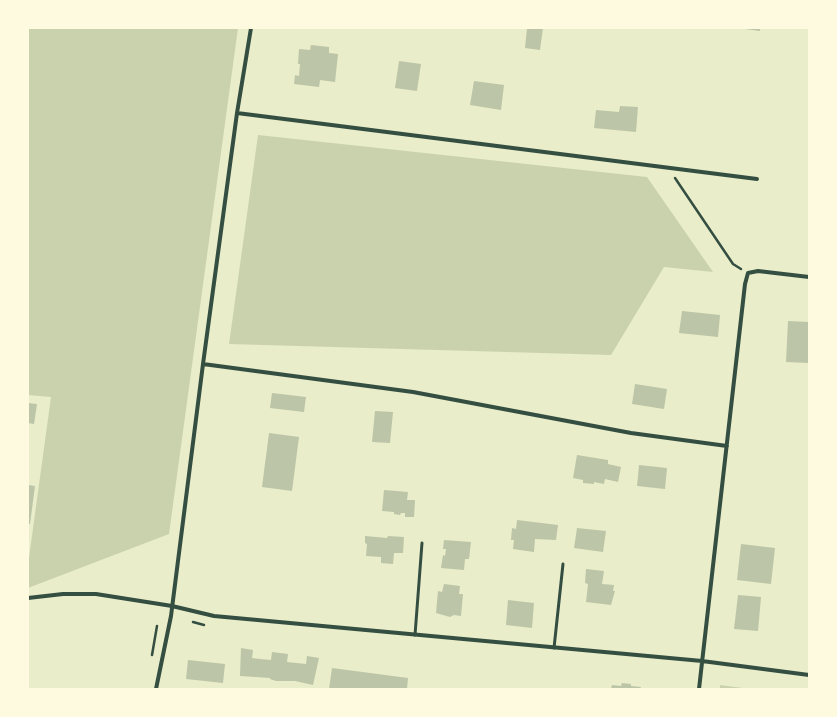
<!DOCTYPE html>
<style>
body{margin:0}
#map{position:relative;width:837px;height:717px;overflow:hidden;background:#e9edc9;font-family:"PT Sans Narrow",sans-serif}
canvas{display:block}
.frame{position:absolute;inset:0;border:29px solid #fefae0;pointer-events:none}
</style>
<div id="map">
<canvas width="837" height="717"></canvas>
<div class="frame"></div>
</div>
<script>
const g = document.querySelector('canvas').getContext('2d');
g.lineJoin = 'round';
function paint(path, color) { g.fillStyle = color; g.fill(path, 'evenodd'); }
const toPath = rows => new Path2D(rows.map(r => 'M' + r).join(''));
function stroke(path, color, width, dash) { g.strokeStyle = color; g.lineWidth = width; g.lineCap = dash ? 'butt' : 'round'; g.setLineDash(dash || []); g.stroke(path); }
const green = toPath([
 [28,28,238,28,169,534,28,588,28,565,51,397,28,395],
 [258,135,647,177,713,272,664,267,611,355,229,344],
 [720,685,750,689,720,689]
]);
const building = toPath([
 [527,28,543,28,540,50,525,48],
 [737,28,760,28,760,31],
 [311,45,329,47,329,53,338,54,335,82,320,80,319,87,294,84,295,75,299,76,300,64,298,64,299,49,310,50],
 [399,61,421,64,417,91,395,88],
 [474,81,504,85,501,110,470,105],
 [620,106,638,107,636,132,594,128,596,110,619,112],
 [682,311,720,315,718,337,679,333],
 [788,321,809,322,809,363,786,362],
 [635,384,667,389,664,409,632,404],
 [272,393,306,397,304,412,270,408],
 [28,403,37,404,34,424,28,423],
 [375,411,393,412,390,443,372,442],
 [269,433,299,437,292,491,262,487],
 [577,455,608,460,608,464,621,467,618,482,605,479,604,484,594,482,594,484,583,483,583,480,573,478],
 [639,465,667,468,665,489,637,486],
 [28,485,35,486,30,524,28,524],
 [384,490,408,492,407,500,415,500,414,517,405,517,405,513,401,513,400,515,394,514,394,512,382,511],
 [517,520,558,525,556,540,535,539,534,552,513,549,514,540,511,540,512,528,516,529],
 [577,528,606,531,603,552,574,548],
 [365,536,387,538,388,536,404,537,403,553,394,553,393,564,381,563,381,557,366,556,367,544,365,543],
 [444,540,471,542,469,559,465,559,464,570,441,568,443,555,445,556,446,549,443,549],
 [741,544,775,548,771,584,737,580],
 [586,569,604,571,602,584,614,585,613,591,615,591,611,605,586,602,588,584,585,583],
 [444,584,460,586,459,594,463,594,461,616,454,615,450,617,436,613,438,591,442,592],
 [738,595,761,597,758,631,734,629],
 [508,600,534,603,532,628,506,625],
 [241,648,253,650,252,658,260,659,271,660,272,652,288,654,287,662,306,664,307,656,319,658,313,685,295,681,276,681,270,679,270,678,240,676],
 [188,660,225,664,223,683,186,679],
 [332,668,408,678,407,689,329,689],
 [622,683,631,684,631,686,641,687,640,689,611,689,612,685,621,686]
]);
const path = toPath([
 [675,178,733,264,741,269],
 [193,622,204,625],
 [152,655,157,626]
]);
const service = toPath([
 [415,635,422,543],
 [554,648,563,564]
]);
const minor = toPath([
 [237,113,757,179],
 [203,364,413,392,631,433,727,446],
 [28,598,63,594,96,594,172,606,214,616,702,661,809,675],
 [156,689,171,616,203,364,237,113,251,28],
 [699,689,745,284,748,273,758,271,809,277]
]);
paint(green, '#cad2ad');
paint(building, '#bcc5a7');
stroke(path, '#344e41', 2.5);
stroke(service, '#344e41', 3);
stroke(minor, '#344e41', 4);
</script>
